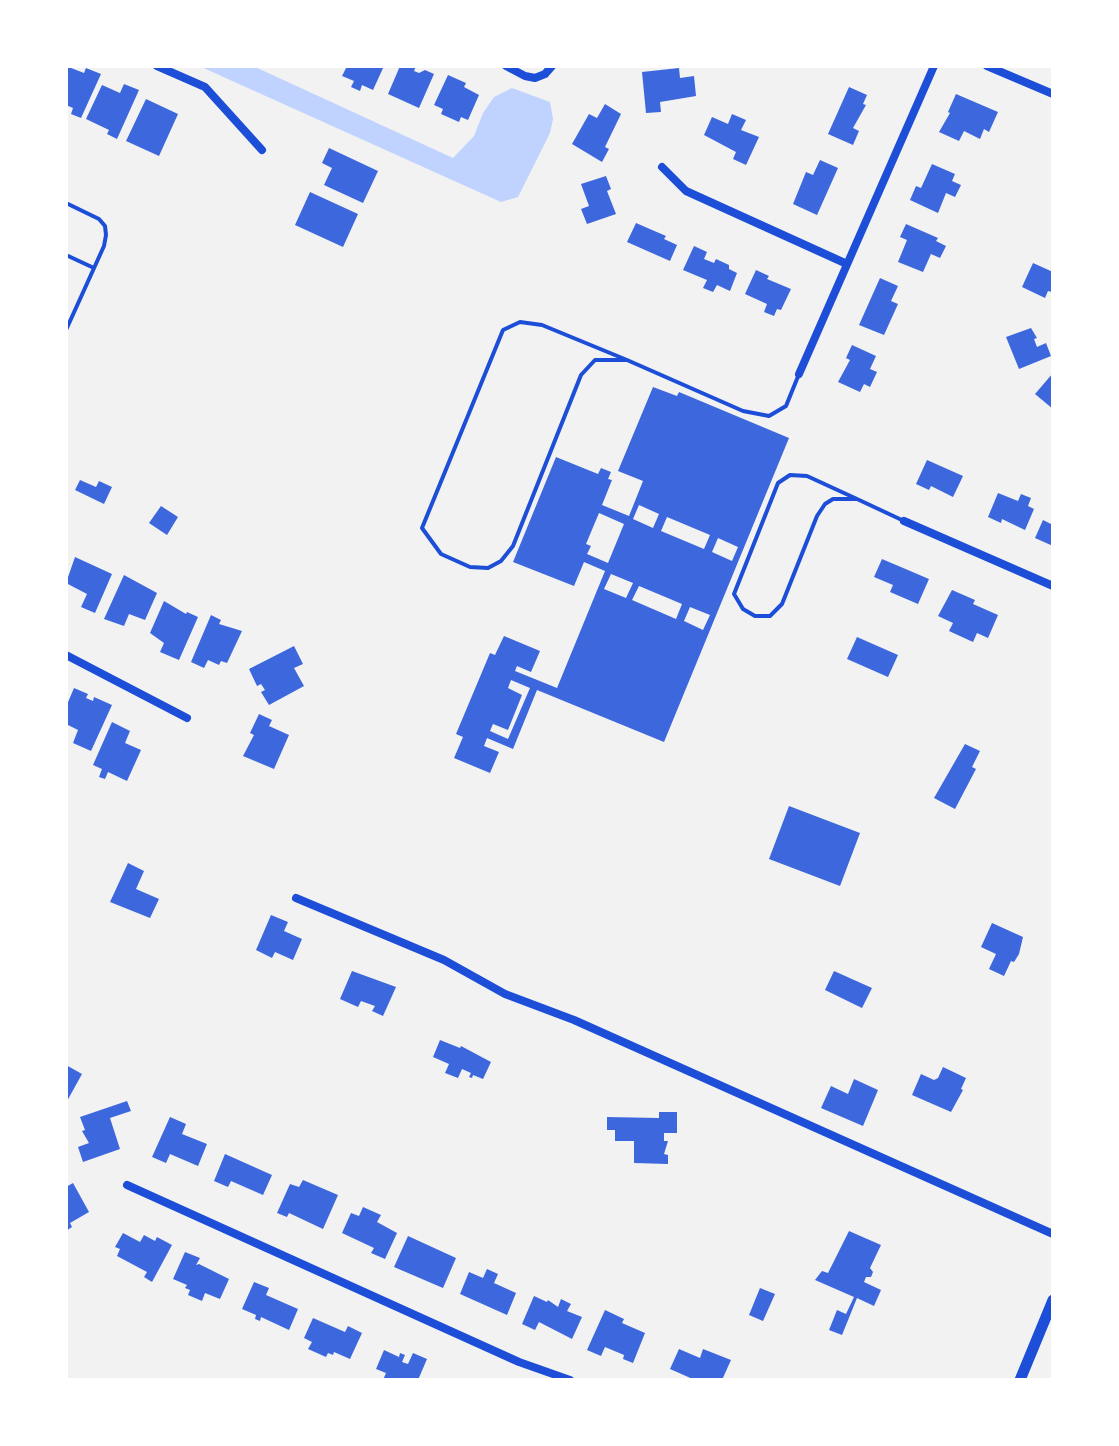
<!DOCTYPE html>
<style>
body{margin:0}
#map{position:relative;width:1119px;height:1446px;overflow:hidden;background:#f2f2f2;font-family:Ubuntu,sans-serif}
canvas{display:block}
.frame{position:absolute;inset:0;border:68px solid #fff;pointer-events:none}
</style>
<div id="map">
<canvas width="1119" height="1446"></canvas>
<div class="frame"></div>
</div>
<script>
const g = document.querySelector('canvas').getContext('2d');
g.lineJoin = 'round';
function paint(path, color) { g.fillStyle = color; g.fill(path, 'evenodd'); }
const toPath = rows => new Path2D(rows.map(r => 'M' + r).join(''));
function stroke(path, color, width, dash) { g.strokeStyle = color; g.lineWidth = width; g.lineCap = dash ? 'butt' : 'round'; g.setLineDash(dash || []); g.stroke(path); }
const water = toPath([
 [199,66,253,66,453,158,474,136,483,113,494,97,512,88,550,102,553,119,550,133,518,197,501,202]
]);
const building = toPath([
 [66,66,84,73,86,68,101,74,81,118,71,114,73,108,66,105],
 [347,66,384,66,373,90,362,85,360,91,351,87,354,81,342,76],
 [400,66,416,66,414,71,419,73,425,70,434,74,419,108,388,94],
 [679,68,680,78,694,76,696,96,660,102,661,112,646,113,642,72],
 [448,75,466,83,464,87,479,95,468,120,461,117,459,122,441,114,443,109,434,105],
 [124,84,139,90,117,139,107,134,109,130,86,119,102,85,120,93],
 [849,87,867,95,863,104,866,105,853,128,859,131,853,145,828,134],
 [956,94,998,112,989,132,984,129,980,139,964,131,959,141,939,132,950,113,948,112],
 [146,99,178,114,159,156,126,141],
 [605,104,621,114,605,147,609,149,602,162,572,144,589,114,597,118],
 [732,114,746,120,741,130,759,137,746,165,733,159,736,152,704,135,712,117,728,124],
 [329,148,378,171,363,203,324,185,332,168,322,163],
 [820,160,838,168,817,215,793,204,806,172,813,175],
 [932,164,955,174,952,181,961,185,955,197,946,193,938,213,910,200,916,186,921,188],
 [606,176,611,189,607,191,616,214,587,224,581,209,589,206,581,184],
 [310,192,358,214,343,247,295,225],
 [636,223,666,236,664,239,677,245,670,261,627,242],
 [906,224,938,238,936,241,946,246,940,258,931,254,923,272,898,262,907,240,900,237],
 [694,246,707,252,704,259,714,263,716,259,729,265,729,269,737,273,730,291,717,285,713,292,703,288,707,280,683,270],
 [1033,263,1053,272,1053,290,1052,292,1048,291,1045,298,1022,287],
 [756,270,769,276,767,279,791,289,781,310,777,309,774,316,764,312,767,304,745,294],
 [880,278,898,286,891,301,898,304,884,335,859,325],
 [1031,328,1037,338,1034,339,1037,347,1046,343,1051,356,1019,369,1006,337],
 [852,345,876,356,870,369,877,372,870,387,864,384,860,392,838,382,850,360,846,358],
 [1053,373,1053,409,1035,394],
 [653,387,677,396,679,392,789,438,664,742,537,690,513,749,487,738,484,746,499,752,490,773,454,758,463,737,456,734,490,653,495,655,504,636,540,651,531,672,517,666,515,671,557,688,605,571,584,562,574,586,513,562,556,457,598,474,601,468,611,472,608,479,612,480,602,505,629,516,643,481,618,471],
 [639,505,659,514,653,528,633,519],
 [599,513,624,524,608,563,587,554,591,546,586,544],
 [667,517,710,535,704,549,661,531],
 [718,538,738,547,732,561,712,552],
 [611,574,633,583,626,598,604,589],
 [639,586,682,604,676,619,632,600],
 [690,607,710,615,703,630,684,621],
 [511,680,530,688,508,739,490,731,493,724,508,730,522,695,508,688],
 [927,460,963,476,953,497,931,486,929,490,916,484],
 [80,480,96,487,99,481,112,487,104,504,75,490],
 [998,493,1018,501,1021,494,1031,498,1028,506,1034,509,1025,530,1002,519,1001,523,988,517],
 [161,506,178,517,167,535,149,523],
 [1043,520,1053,525,1053,546,1035,538],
 [75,557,112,574,95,613,81,607,87,594,66,583],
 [882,559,929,579,918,604,890,592,893,585,874,577],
 [124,575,157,593,145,620,129,614,124,626,104,619],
 [952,590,975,600,973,604,998,615,988,638,977,633,973,642,949,631,953,623,938,616],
 [164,601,186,614,187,612,198,617,179,660,160,652,164,643,150,633],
 [211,615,221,620,219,624,242,631,227,663,221,661,219,665,208,660,204,668,191,662],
 [857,637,898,655,888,677,847,659],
 [294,646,303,664,294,668,304,686,269,705,261,692,265,690,261,684,257,686,249,669],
 [74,688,88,694,86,698,93,701,94,697,112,705,91,751,73,743,78,730,66,724,66,707],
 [259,714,272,720,269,726,289,735,274,769,243,756,254,735,250,733],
 [112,722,130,731,125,743,141,750,127,781,108,772,105,779,99,777,102,769,93,765],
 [965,744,980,751,972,767,976,769,955,809,934,798],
 [789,806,860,833,840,886,769,859],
 [128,863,144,871,136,889,159,899,150,918,110,902],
 [271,915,288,922,284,931,302,939,293,960,275,952,272,958,256,950],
 [992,923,1023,937,1019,954,1014,962,1011,961,1004,976,989,969,996,954,981,947],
 [352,971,396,987,383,1016,372,1011,375,1006,361,1001,358,1007,340,999],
 [834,971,872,988,862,1008,825,990],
 [440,1040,460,1048,461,1046,491,1062,483,1079,473,1075,472,1078,469,1077,471,1073,462,1069,458,1078,445,1073,449,1064,433,1057],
 [66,1065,82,1074,66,1103],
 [943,1067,966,1078,961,1089,963,1090,951,1112,912,1095,921,1074,934,1080,938,1078],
 [854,1079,878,1090,863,1126,821,1108,831,1086,848,1094],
 [127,1101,131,1111,110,1118,120,1149,83,1162,78,1147,89,1143,82,1131,85,1130,80,1117],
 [659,1112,677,1112,677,1133,664,1133,664,1141,668,1141,664,1154,668,1155,668,1164,634,1163,634,1141,615,1141,615,1130,607,1130,607,1117,659,1118],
 [170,1117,186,1124,182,1134,207,1144,198,1166,170,1154,166,1163,152,1157],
 [225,1154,272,1175,263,1195,231,1181,228,1187,214,1181],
 [303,1180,338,1195,323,1229,289,1213,287,1217,277,1213,290,1184,299,1187],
 [73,1183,89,1212,70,1223,72,1227,66,1231,66,1187],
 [363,1207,381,1215,377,1222,397,1233,385,1259,371,1253,374,1248,342,1233,351,1213,359,1216],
 [849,1231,881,1245,870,1268,873,1272,871,1277,866,1277,864,1282,881,1290,874,1306,857,1298,842,1335,829,1330,837,1310,846,1314,854,1297,815,1280,822,1271,828,1273],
 [123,1233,140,1242,144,1235,155,1241,157,1237,172,1245,152,1282,144,1277,147,1272,117,1256,120,1249,115,1247],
 [408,1236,456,1258,443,1288,394,1267],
 [185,1252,200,1258,196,1265,199,1264,229,1279,220,1299,205,1293,202,1301,188,1295,190,1290,185,1288,187,1285,173,1279],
 [487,1269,498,1274,494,1283,516,1293,507,1315,460,1294,469,1272,483,1278],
 [254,1282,269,1288,266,1295,298,1309,289,1330,261,1317,260,1321,255,1319,256,1315,242,1309],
 [760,1288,775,1294,763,1321,749,1315],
 [534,1296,547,1302,548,1300,558,1307,561,1299,571,1304,567,1311,582,1317,572,1339,539,1322,535,1330,522,1324],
 [605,1310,624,1319,622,1323,645,1333,633,1363,623,1359,624,1355,605,1347,601,1356,587,1350],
 [313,1318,345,1332,348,1326,362,1333,350,1359,334,1352,333,1355,328,1353,326,1357,308,1349,312,1342,304,1338],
 [679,1349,700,1358,703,1349,731,1360,722,1380,695,1380,670,1369],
 [384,1350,399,1357,400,1353,405,1355,402,1362,408,1364,413,1353,427,1359,418,1380,383,1380,386,1373,376,1369]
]);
const service = toPath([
 [66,203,99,219,105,226,106,235,104,246,66,330],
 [66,255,94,268],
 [627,360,595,360,581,375,513,546,501,561,488,568,470,567,441,554,422,528,503,330,520,322,542,325,627,360,743,411,769,416,786,406,799,374],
 [857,499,833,499,825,504,817,516,782,604,770,616,755,616,743,609,734,594,778,483,790,475,807,476,857,499,904,521]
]);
const minor = toPath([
 [157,66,205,87,262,150],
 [506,66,525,76,535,78,545,74,552,66],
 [987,66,1053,94],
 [662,167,686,191,847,264],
 [799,374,934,66],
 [904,521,1053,586],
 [66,655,187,718],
 [296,898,444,960,505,994,574,1020,1053,1234],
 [127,1185,519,1362,570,1380]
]);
const tertiary = toPath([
 [1020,1380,1053,1300]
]);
paint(water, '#bfd3fe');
paint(building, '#3d67dc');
stroke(service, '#1d4ed8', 4);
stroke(minor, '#1d4ed8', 8);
stroke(tertiary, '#1d4ed8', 11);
</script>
